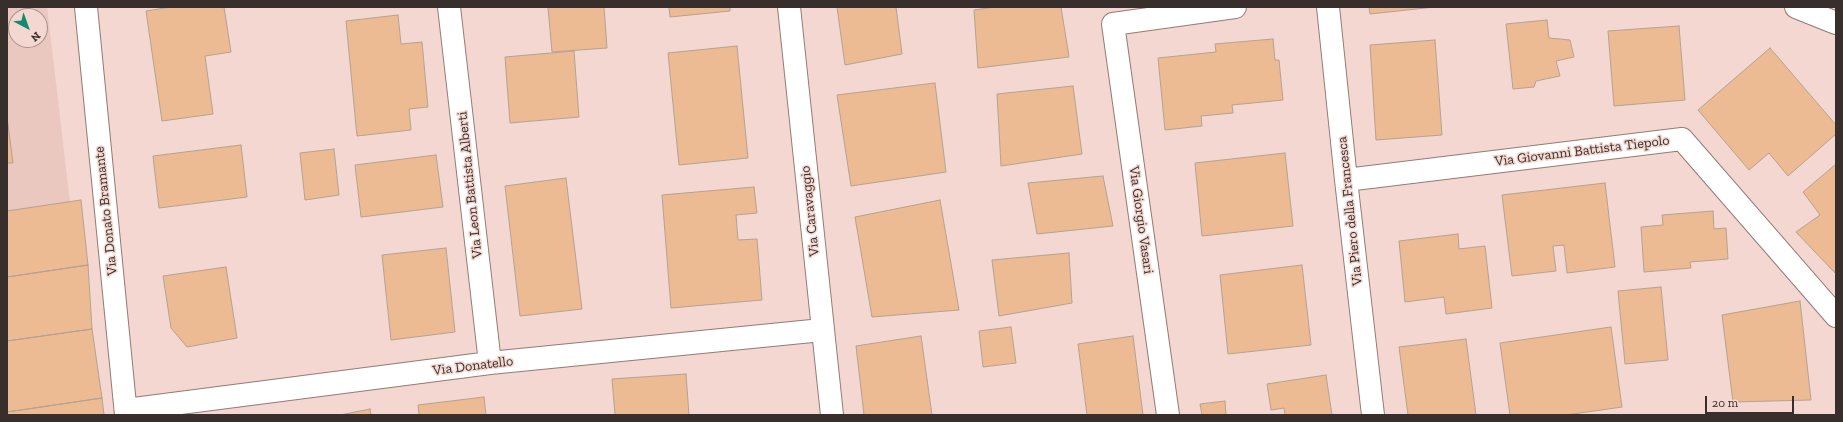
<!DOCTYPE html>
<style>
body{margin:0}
#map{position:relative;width:1843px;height:422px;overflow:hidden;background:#f3d7d0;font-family:"Zilla Slab",serif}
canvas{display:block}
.frame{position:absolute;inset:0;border:8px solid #382e2b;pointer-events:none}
.north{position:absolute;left:8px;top:8px;width:40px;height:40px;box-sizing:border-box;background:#f3d7d0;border:1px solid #a8938e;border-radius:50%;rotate:139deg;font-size:11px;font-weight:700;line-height:16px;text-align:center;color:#382e2b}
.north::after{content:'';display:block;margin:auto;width:14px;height:18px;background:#128c6f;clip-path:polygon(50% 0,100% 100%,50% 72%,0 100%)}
.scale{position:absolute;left:1705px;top:396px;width:89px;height:18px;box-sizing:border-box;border:2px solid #382e2b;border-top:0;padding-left:5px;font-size:12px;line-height:14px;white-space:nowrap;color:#382e2b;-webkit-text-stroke:3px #f3d7d0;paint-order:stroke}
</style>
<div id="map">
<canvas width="1843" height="422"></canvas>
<div class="frame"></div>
<div class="north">N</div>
<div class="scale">20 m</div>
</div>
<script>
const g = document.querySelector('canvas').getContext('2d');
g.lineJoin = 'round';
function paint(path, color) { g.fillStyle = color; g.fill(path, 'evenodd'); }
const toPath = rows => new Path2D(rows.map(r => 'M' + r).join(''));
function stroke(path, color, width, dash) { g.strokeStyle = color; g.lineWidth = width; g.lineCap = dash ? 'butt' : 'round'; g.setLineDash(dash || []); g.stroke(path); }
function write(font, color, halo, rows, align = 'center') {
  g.font = font + ' "Zilla Slab",serif'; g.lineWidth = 3; g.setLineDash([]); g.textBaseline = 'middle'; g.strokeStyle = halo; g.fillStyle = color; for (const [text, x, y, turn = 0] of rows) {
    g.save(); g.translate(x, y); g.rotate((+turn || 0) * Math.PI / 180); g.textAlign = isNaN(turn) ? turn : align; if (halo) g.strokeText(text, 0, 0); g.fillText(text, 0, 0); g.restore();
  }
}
const built = toPath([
 [7,7,47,7,95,415,7,415],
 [16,16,40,16,40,40,16,40]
]);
const building = toPath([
 [171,7,224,7,231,52,205,56,213,114,162,121,146,11,171,7],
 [548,7,604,7,607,48,552,52,548,7],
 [669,7,730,7,730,11,670,17,669,7],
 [837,7,896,7,902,54,845,65,837,7],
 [995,7,1061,7,1069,57,978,68,974,10,995,7],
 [1369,7,1435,7,1370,14,1369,7],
 [398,15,401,44,422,42,428,107,409,109,411,130,357,136,346,21,398,15],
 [1547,20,1549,38,1570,40,1574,57,1556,61,1560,76,1536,81,1534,87,1513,89,1506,24,1547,20],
 [1679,26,1685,100,1614,106,1608,31,1679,26],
 [1273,39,1275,60,1279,60,1283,100,1232,105,1233,113,1201,116,1202,126,1165,130,1158,58,1216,52,1215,44,1273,39],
 [1435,40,1442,135,1376,140,1370,45,1435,40],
 [737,46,748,158,679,165,668,53,737,46],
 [1770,48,1836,125,1836,134,1788,176,1769,153,1749,170,1698,110,1770,48],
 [574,51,579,117,510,123,505,57,574,51],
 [935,83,946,172,851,186,837,95,935,83],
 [1073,86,1082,154,1001,166,997,94,1073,86],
 [7,117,13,163,7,163,7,117],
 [241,145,247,197,159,208,153,156,241,145],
 [334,149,339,195,305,200,300,153,334,149],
 [1285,153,1293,226,1202,236,1195,163,1285,153],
 [436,155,443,207,361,217,355,165,436,155],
 [1836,164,1836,274,1796,232,1820,215,1803,192,1836,164],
 [1103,176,1113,226,1037,234,1028,183,1103,176],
 [566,178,582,309,520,316,505,186,566,178],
 [1605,183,1615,267,1567,273,1564,245,1553,246,1556,271,1512,276,1502,195,1605,183],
 [754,187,757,213,736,215,738,240,757,239,762,300,671,308,662,195,754,187],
 [81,200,88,265,7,277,7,211,81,200],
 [940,200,959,310,872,317,855,217,940,200],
 [1713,211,1714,229,1726,228,1728,259,1690,262,1691,268,1644,272,1641,227,1663,225,1662,215,1713,211],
 [1458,234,1459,249,1485,246,1492,308,1446,314,1444,297,1405,302,1399,241,1458,234],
 [446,248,455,332,391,340,382,255,446,248],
 [1069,253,1072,303,999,316,992,260,1069,253],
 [88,265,92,329,7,341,7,277,88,265],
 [1302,265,1311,345,1228,354,1220,275,1302,265],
 [226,267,237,338,187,347,171,328,163,276,226,267],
 [1661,287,1668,360,1625,364,1618,291,1661,287],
 [1800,301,1811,400,1733,402,1722,315,1800,301],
 [1011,327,1016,363,983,367,979,331,1011,327],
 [1611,327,1622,407,1566,415,1510,415,1500,343,1611,327],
 [92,329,102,398,7,412,7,341,92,329],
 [921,336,932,415,864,415,856,346,921,336],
 [1133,336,1143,415,1087,415,1078,344,1133,336],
 [1466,339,1476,415,1408,415,1399,347,1466,339],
 [686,374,689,415,615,415,612,379,686,374],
 [1326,375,1332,415,1285,415,1284,408,1271,410,1267,384,1326,375],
 [484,397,486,415,419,415,418,405,484,397],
 [102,398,104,415,7,415,7,412,102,398],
 [1225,401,1226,415,1202,415,1200,404,1225,401],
 [370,409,371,415,340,415,370,409]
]);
const minor = toPath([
 [86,7,126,415],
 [449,7,490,363],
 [789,7,832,415],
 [1328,7,1346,180,1373,415],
 [1346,180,1682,139,1836,316],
 [126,410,490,363,822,330],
 [1168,415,1113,24,1235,7]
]);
const major = toPath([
 [1796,7,1836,23]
]);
const streetNames = [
 ["Via Giovanni Battista Tiepolo",1582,151,-7],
 ["Via Leon Battista Alberti",470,185,-96],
 ["Via Donato Bramante",106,211,-96],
 ["Via Caravaggio",810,211,-96],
 ["Via Piero della Francesca",1350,211,-96],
 ["Via Giorgio Vasari",1141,220,82],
 ["Via Donatello",473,366,-7]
];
paint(built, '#eac7bf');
paint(building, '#edbb93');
stroke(building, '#b5a191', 1);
stroke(minor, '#947b75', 24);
stroke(major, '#947b75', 24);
stroke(minor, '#fff', 22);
stroke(major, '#fff', 22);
write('14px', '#382e2b', '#f3d7d0', streetNames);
</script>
